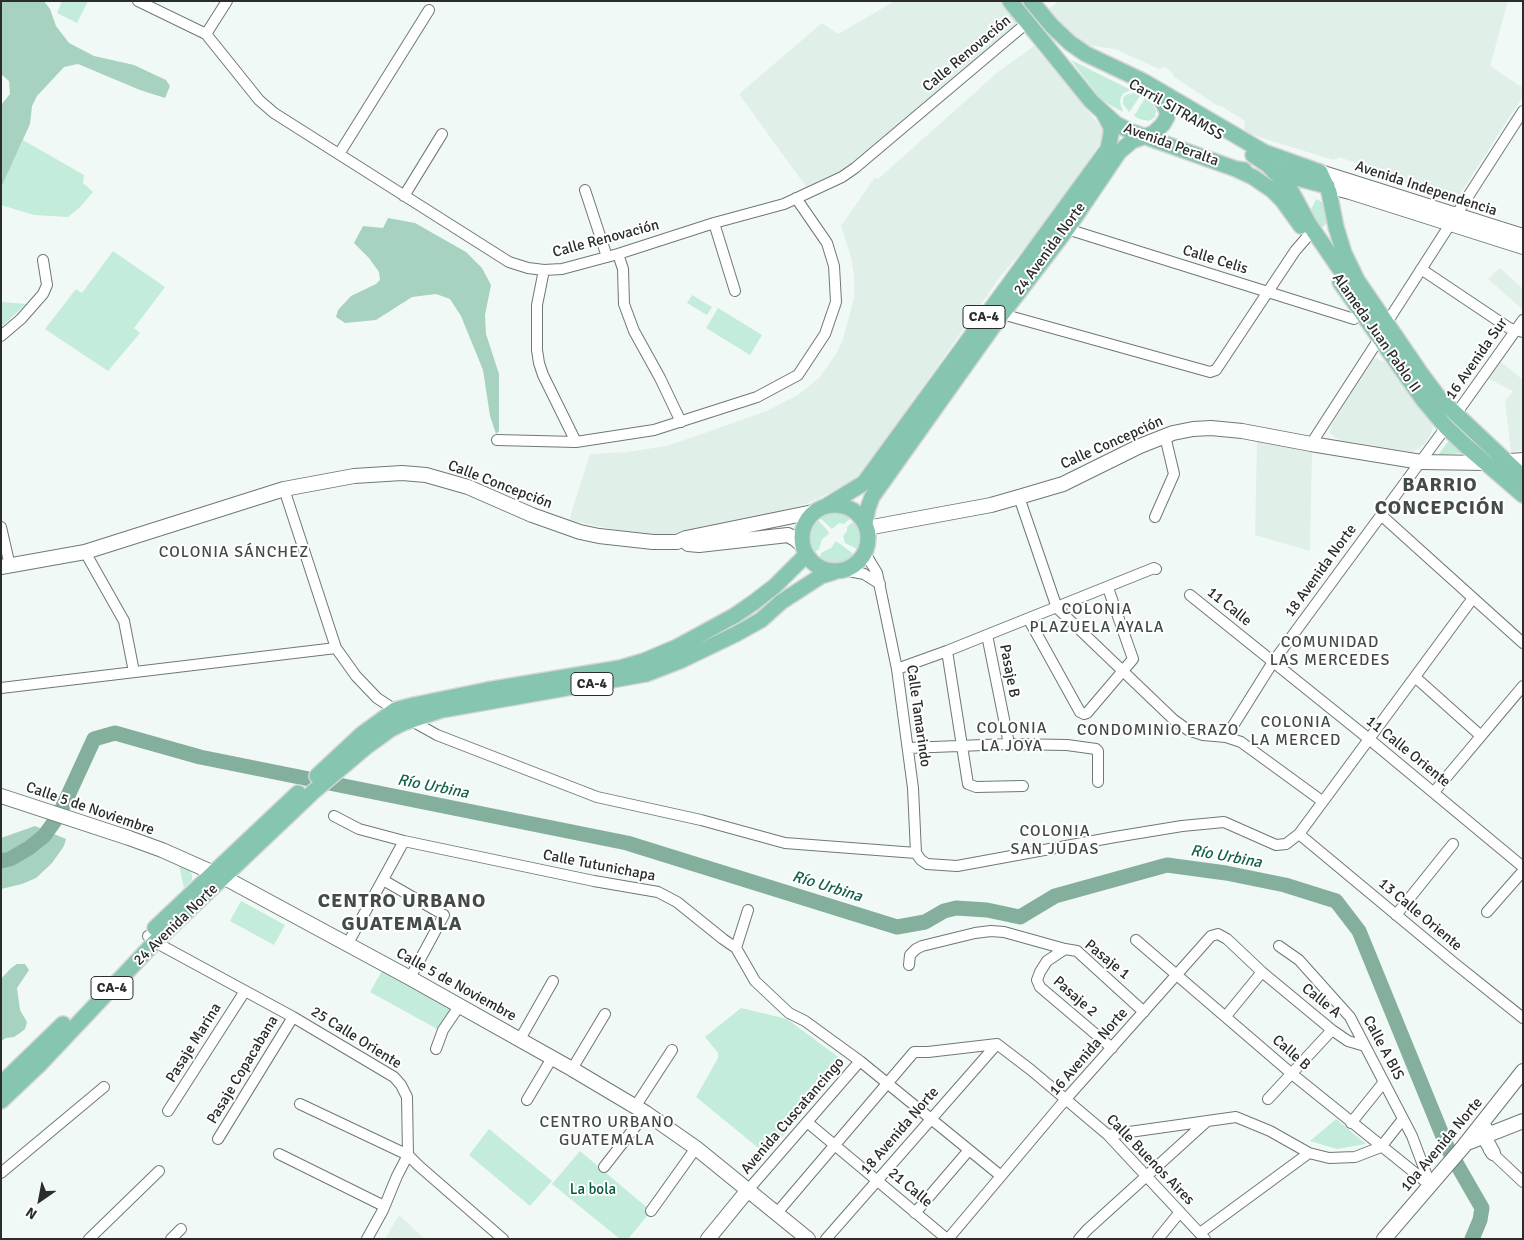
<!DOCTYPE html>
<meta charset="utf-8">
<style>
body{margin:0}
#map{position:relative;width:1524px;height:1240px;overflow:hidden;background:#f1f9f6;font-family:Signika,sans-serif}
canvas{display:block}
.frame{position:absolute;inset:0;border:2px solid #2a2d2c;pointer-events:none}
.north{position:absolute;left:15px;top:1175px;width:50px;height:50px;-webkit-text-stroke:4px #fff;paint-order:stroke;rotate:213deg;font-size:14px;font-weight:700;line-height:20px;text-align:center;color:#2a2d2c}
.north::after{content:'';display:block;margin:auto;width:18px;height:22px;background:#2a2d2c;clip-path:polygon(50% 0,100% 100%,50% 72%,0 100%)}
</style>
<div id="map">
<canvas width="1524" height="1240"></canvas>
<div class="frame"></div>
<div class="north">N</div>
</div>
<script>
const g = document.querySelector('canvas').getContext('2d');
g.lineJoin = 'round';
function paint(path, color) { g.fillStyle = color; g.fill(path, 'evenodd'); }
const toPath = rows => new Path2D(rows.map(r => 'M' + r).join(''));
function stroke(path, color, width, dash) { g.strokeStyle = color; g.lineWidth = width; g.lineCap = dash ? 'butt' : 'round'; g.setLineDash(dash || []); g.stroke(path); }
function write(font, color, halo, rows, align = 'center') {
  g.font = font + ' Signika,sans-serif'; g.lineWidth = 4; g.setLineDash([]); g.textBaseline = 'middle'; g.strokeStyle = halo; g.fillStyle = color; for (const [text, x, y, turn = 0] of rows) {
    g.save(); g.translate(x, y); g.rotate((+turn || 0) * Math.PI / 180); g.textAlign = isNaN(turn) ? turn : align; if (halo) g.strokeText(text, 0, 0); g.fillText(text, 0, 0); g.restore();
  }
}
const built = toPath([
 [895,1,1003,1,1021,21,840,173,807,188,739,94,822,23,838,34],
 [1059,1,1508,1,1490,66,1523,88,1523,96,1460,194,1452,197,1447,196,1360,169,1356,163,1339,157,1334,160,1330,159,1246,133,1244,130,1245,121,1221,106,1218,106,1173,76,1173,73,1165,67,1159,69,1115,49,1087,45,1065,28,1049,11,1050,8],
 [1034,46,1102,128,1104,138,1045,224,1000,277,863,472,845,485,809,503,776,513,724,523,676,535,649,535,626,532,569,520,590,454,627,452,666,446,702,434,769,410,799,394,819,378,836,354,843,339,854,298,854,276,851,257,841,226,875,177,878,179,999,71],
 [1500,268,1523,289,1522,309,1488,279],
 [1375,358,1385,362,1432,423,1433,427,1430,436,1425,444,1413,452,1340,440,1335,438,1330,433,1331,426,1371,361],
 [1500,361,1523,380,1523,450,1511,452,1505,401,1513,391,1487,378],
 [1257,441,1312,453,1310,551,1255,535],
 [399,1215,425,1239,385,1239]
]);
const green = toPath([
 [62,1,88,1,77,23,57,13],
 [1071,60,1131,90,1124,93,1121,97,1120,102,1123,112,1110,105,1100,98],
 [1134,93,1140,96,1130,111,1129,112,1123,104,1123,98,1126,95],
 [1145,98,1153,104,1156,111,1155,117,1149,121,1139,119,1134,116],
 [23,140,84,175,83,183,93,192,79,208,68,217,34,215,1,205,1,188],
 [1316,199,1324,203,1328,223,1319,229,1309,214],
 [113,251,165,287,134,328,140,333,108,371,45,329,76,289,82,293],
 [692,295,712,307,707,315,687,303],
 [1,302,26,304,1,327],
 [718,308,762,335,750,355,706,328],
 [1450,439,1464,453,1438,455],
 [836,510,844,512,852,517,844,524,839,523,832,529,820,518,820,515,826,511],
 [817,519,828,531,829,534,822,539,819,549,815,552,810,545,808,534,811,526],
 [855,520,859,526,862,537,859,547,857,549,845,543,843,536,847,531,847,527],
 [836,541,851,552,853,554,850,558,843,562,833,563,820,558,821,553,831,548],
 [179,865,188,868,192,874,192,880,184,888],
 [241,901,285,925,274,945,230,921],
 [383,969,454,1008,439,1030,370,992],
 [741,1008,787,1019,845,1062,767,1155,696,1097,718,1058,718,1053,705,1037],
 [1336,1119,1366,1144,1337,1149,1310,1141],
 [489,1129,552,1181,530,1206,469,1155],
 [580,1151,651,1211,628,1239,620,1239,552,1184]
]);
const forest = toPath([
 [1,1,44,1,50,9,56,26,69,43,94,56,134,65,166,80,170,86,165,98,140,90,78,64,64,67,37,96,32,106,30,124,1,188,1,105,10,94,9,81,1,74],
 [388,218,415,223,466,252,482,268,491,285,485,315,486,334,499,374,499,431,496,434,490,416,483,370,461,316,450,299,436,294,412,297,376,320,345,323,336,317,338,310,351,296,376,284,380,280,379,272,369,258,354,243,363,226,383,228],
 [35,826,66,839,64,846,52,863,36,878,22,884,1,889,1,838],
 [17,964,25,964,29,970,17,988,20,1010,27,1022,25,1029,20,1033,14,1037,6,1038,1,1041,1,979,11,968]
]);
const river = toPath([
 [1,861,10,859,29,848,44,836,59,815,94,739,115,733,200,757,627,843,897,927,925,922,944,911,956,908,987,910,1020,917,1055,896,1167,865,1226,873,1285,885,1336,901,1359,931,1448,1149,1482,1208,1480,1220,1472,1239]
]);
const street = toPath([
 [138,1,206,34,259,100,274,113,509,262,528,268,544,270,562,269,618,254,714,223,784,204,842,177,855,168,1028,22],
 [206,34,227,1],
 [339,154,429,10],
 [585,190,607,257],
 [404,196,442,134],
 [714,223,735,291],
 [1067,229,1354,319],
 [618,254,623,269,624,304,634,331,660,378,681,422],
 [1421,269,1509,328,1523,332],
 [544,270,537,305,537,350,539,363,543,375,576,442],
 [1002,314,1210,372,1216,370,1295,251,1308,236],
 [1386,324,1523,111],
 [1,336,21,319,43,294,47,285,43,260],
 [1456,414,1523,320],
 [497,440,576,442,654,430,757,397,798,375,825,334,836,302,834,266,827,243,796,198],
 [1311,444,1379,339],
 [284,489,336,648,356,676,377,698,412,721,437,735,597,797,701,820,785,843,916,853,921,860,927,864,957,866,1115,837,1182,826,1224,822,1276,845,1286,844,1299,834,1473,598],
 [1019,497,1057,608,1174,720,1188,730,1203,735,1226,737,1241,742,1322,801],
 [1381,515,1523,643],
 [1155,517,1174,474,1165,436],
 [1,527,10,566],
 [85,552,124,621,134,672],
 [865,553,877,573,897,669,913,788,916,853],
 [844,570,864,574,880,584],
 [1190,595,1369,739,1523,867],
 [1029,620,1080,712,1084,714,1087,713,1133,659,1108,588],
 [987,635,1009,744],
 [947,651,968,784,976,787,1023,786],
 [897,669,947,651,1154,568,1156,569],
 [1415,677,1481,736],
 [1,688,336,648],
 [1226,737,1273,662,1446,427],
 [908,748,1009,744,1067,745,1096,749,1098,751,1098,782],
 [1434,792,1523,686],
 [334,816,359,829,404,841,594,881,658,892,677,902,723,939,736,948,755,981,789,1013,805,1021,860,1061,1001,1176],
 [1299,834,1453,962,1523,1018],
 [383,880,444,915,410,978],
 [1487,912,1523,871],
 [1396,915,1453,844],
 [148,936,155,942,293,1017,394,1077,401,1085,407,1097,408,1155,419,1166,503,1239],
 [1136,940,1292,1074,1430,1185],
 [347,945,404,841],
 [1279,946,1299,960,1350,1017,1412,1136,1430,1184],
 [736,948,748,910],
 [909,965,910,955,916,949,922,946,975,933,991,931,1004,932,1065,949],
 [1226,1016,1262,972],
 [520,1039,553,981],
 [1112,1048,1040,987,1037,980,1040,972,1047,961,1065,949,1077,951,1144,1012],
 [436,1049,443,1030,460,1005],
 [572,1069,605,1014],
 [1268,1099,1332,1030],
 [527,1100,552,1058],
 [300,1104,408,1155,397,1176,383,1210,367,1239],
 [635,1107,672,1050],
 [168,1111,245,991],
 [807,1122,947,1239],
 [1351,1123,1384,1082],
 [1108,1135,1236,1117,1270,1131,1309,1153,1329,1158,1355,1157,1381,1147,1403,1119],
 [218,1139,293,1017],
 [1489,1150,1523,1182],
 [279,1154,384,1206],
 [604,1167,646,1113],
 [1,1173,104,1087],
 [748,1190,860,1061],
 [651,1211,696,1148],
 [915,1213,969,1150],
 [776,1214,914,1052,928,1052,997,1044,1031,1070,1108,1135,1205,1239],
 [1200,1233,1309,1153],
 [89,1239,159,1171],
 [171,1239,181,1229],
 [826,1239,997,1044],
 [948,1239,1065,1100,1211,936,1218,934,1227,939,1262,972,1332,1030,1348,1041,1365,1046],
 [1079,1239,1087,1230,1206,1122],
 [1158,1239,1180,1212]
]);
const secondary = toPath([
 [1320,172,1523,236],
 [1327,186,1350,192,1523,247],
 [867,528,991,505,1019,497,1063,484,1140,446,1173,433,1193,429,1211,428,1242,431,1311,444,1421,462,1485,463,1523,460],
 [688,544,699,545,788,535,795,539,802,545],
 [1,567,85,552,284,489,354,476,402,473,426,475,468,487,532,515,580,532,599,536,653,542,677,542,686,538,813,512],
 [1,796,129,838,162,850,225,878,410,978,572,1069,646,1113,696,1148,808,1239],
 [1485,1128,1487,1142,1493,1153],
 [1467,1143,1523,1121],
 [708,1239,748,1190],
 [1384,1239,1463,1147,1523,1071]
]);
const primary = toPath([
 [1010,1,1091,101,1116,124,1132,132,1236,169,1244,170],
 [1031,1,1052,26,1070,43,1086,54,1143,81,1264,152,1320,172,1329,192,1336,227,1344,253,1357,280,1422,375,1440,399,1523,477],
 [1253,155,1268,165,1289,187,1309,224,1352,287],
 [1236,169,1253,177,1272,190,1283,201,1301,226],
 [1274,172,1327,186],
 [1340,282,1424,401,1446,427,1465,445,1523,495],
 '802 538a33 33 0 1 1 66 0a33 33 0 1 1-66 0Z',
 [828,505,864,483,1108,149,1111,134,1111,127,1104,114],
 [865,523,868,508,872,497,1002,314,1067,229,1119,152,1132,141,1154,133,1163,124,1167,117,1167,111,1156,89],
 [317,776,362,734,395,710,414,705,487,690,620,668,644,661,677,647,734,616,753,603,775,586,806,555],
 [155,928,298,793],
 [1,1084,63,1024],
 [1,1101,39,1065,155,942,313,792,366,747,391,729,403,723,442,710,646,674,682,660,736,634,761,620,781,602,821,576,834,572]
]);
const shields = [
 [984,317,42],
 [592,684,42],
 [112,988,42]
];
const shieldNames = [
 ["CA-4",984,317],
 ["CA-4",592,684],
 ["CA-4",112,988]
];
const streetNames = [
 ["Calle Renovación",967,54,-40],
 ["Carril SITRAMSS",1176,110,30],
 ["Avenida Peralta",1171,145,20],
 ["Avenida Independencia",1426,189,18],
 ["Calle Renovación",606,239,-15],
 ["24 Avenida Norte",1050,249,-54],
 ["Calle Celis",1215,260,17],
 ["Alameda Juan Pablo II",1376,333,55],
 ["16 Avenida Sur",1477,359,-55],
 ["Calle Concepción",1112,443,-24],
 ["Calle Concepción",500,485,21],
 ["18 Avenida Norte",1321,571,-54],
 ["11 Calle",1229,607,39],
 ["Pasaje B",1009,671,79],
 ["Calle Tamarindo",918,716,82],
 ["11 Calle Oriente",1408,752,39],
 ["Calle 5 de Noviembre",90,809,19],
 ["Calle Tutunichapa",599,866,11],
 ["13 Calle Oriente",1420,915,40],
 ["24 Avenida Norte",176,925,-44],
 ["Pasaje 1",1107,960,39],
 ["Calle 5 de Noviembre",456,985,29],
 ["Pasaje 2",1075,997,41],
 ["Calle A",1321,1001,39],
 ["25 Calle Oriente",356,1038,32],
 ["Pasaje Marina",194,1043,-58],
 ["Calle A BIS",1383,1048,62],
 ["16 Avenida Norte",1089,1052,-49],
 ["Calle B",1291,1053,41],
 ["Pasaje Copacabana",243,1070,-59],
 ["Avenida Cuscatancingo",793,1116,-49],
 ["18 Avenida Norte",900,1131,-49],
 ["10a Avenida Norte",1442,1145,-50],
 ["Calle Buenos Aires",1150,1160,46],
 ["21 Calle",910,1188,40]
];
const parkNames = [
 ["La bola",593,1190]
];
const neighbourhoodNames = [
 ["COLONIA SÁNCHEZ",234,553],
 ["COLONIA",1097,610],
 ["PLAZUELA AYALA",1097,628],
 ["COMUNIDAD",1330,643],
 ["LAS MERCEDES",1330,661],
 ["COLONIA",1296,723],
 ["LA MERCED",1296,741],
 ["COLONIA",1012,729],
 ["LA JOYA",1012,747],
 ["CONDOMINIO ERAZO",1158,731],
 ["COLONIA",1055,832],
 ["SAN JUDAS",1055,850],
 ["CENTRO URBANO",607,1123],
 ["GUATEMALA",607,1141]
];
const waterNames = [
 ["Río Urbina",433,787,11],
 ["Río Urbina",1226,857,10],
 ["Río Urbina",827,887,17]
];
const districtNames = [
 ["BARRIO",1440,486],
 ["CONCEPCIÓN",1440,509],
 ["CENTRO URBANO",402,902],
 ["GUATEMALA",402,925]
];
paint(built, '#e0f0e8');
paint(green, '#c3ecda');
paint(forest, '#a6d2bf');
stroke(river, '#85af9d', 15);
stroke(street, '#707874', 12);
stroke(secondary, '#707874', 16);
stroke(primary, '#d4d5d5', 18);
stroke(street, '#fff', 10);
stroke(secondary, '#fff', 14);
stroke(primary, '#86c5b0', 15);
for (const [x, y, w] of shields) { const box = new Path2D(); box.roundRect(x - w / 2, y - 11.5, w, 23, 4); g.fillStyle = '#fff'; g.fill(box); stroke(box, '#2a2d2c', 1); }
write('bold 14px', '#2a2d2c', null, shieldNames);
write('15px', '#2a2d2c', '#fff', streetNames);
write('15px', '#045941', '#fff', parkNames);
g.letterSpacing = '1px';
write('16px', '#434a47', '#fff', neighbourhoodNames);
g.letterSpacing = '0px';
write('italic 16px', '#146249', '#fff', waterNames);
g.letterSpacing = '1px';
write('bold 20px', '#434a47', '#fff', districtNames);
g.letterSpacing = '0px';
</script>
